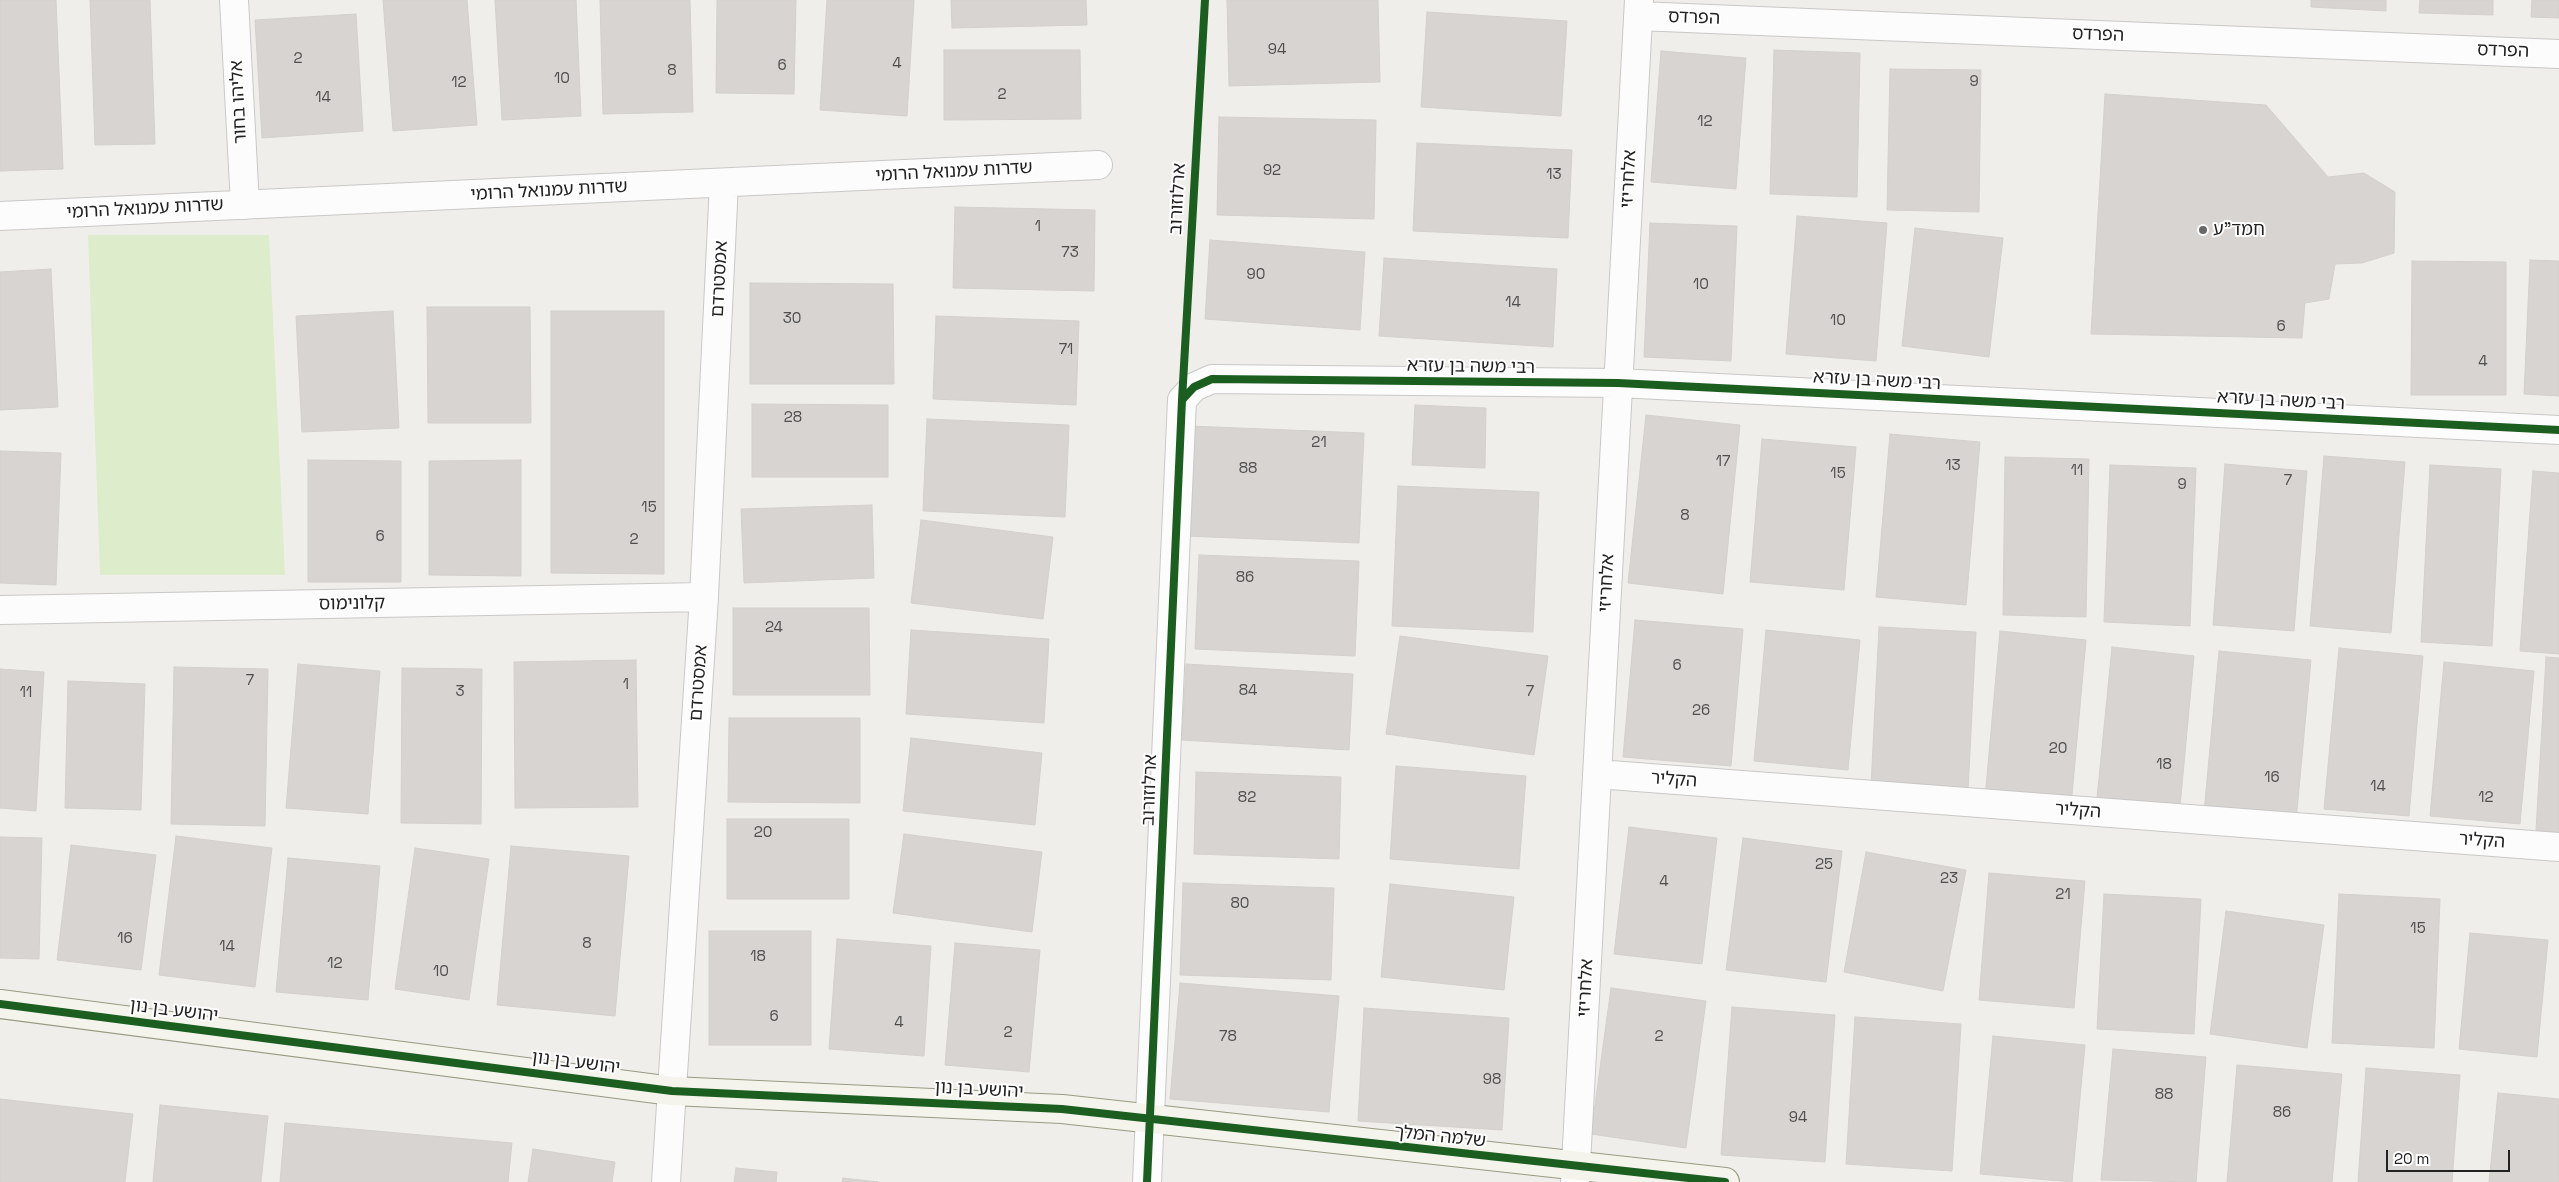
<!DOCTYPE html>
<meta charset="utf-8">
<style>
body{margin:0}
#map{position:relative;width:2559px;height:1182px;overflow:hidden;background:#f0eeeb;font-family:"Space Grotesk",sans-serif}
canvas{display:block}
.scale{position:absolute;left:2386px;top:1150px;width:124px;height:22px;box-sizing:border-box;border:2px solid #222;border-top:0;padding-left:6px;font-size:15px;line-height:18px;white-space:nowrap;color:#222;-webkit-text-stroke:4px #fff;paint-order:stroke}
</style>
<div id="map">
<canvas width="2559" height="1182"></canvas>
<div class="scale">20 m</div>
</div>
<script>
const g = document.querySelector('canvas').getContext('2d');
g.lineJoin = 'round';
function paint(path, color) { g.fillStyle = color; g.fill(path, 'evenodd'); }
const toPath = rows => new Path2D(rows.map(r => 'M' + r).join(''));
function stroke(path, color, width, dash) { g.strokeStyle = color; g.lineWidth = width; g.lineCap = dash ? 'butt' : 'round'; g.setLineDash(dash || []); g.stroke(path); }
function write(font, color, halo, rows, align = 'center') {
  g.font = font + ' "Space Grotesk","Noto Sans Hebrew",sans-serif'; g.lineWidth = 4; g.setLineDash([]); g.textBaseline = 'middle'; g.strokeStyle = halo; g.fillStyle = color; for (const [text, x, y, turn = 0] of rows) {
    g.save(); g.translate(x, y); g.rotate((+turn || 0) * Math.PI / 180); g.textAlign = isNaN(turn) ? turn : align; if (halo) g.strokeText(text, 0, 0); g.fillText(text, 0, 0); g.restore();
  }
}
const grass = toPath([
 [88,235,269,235,285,575,100,575]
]);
const building = toPath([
 [0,0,56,0,63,169,0,171,0,0],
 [90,0,150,0,155,144,95,145,90,0],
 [383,0,467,0,477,125,393,131,383,0],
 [495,0,576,0,581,116,502,120,495,0],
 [600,0,690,0,693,112,603,114,600,0],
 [717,0,796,0,794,94,716,93,717,0],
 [827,0,914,0,907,116,820,110,827,0],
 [951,0,1086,0,1087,25,952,28,951,0],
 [1227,0,1378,0,1380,82,1229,86,1227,0],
 [2311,0,2386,0,2386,11,2311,7,2311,0],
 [2420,0,2493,0,2493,15,2419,13,2420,0],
 [2532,0,2559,0,2559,18,2531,17,2532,0],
 [1427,12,1567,21,1561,116,1421,107,1427,12],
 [356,14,363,131,262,138,255,20,356,14],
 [944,50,1080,50,1081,119,944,120,944,50],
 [1774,50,1860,53,1857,197,1770,194,1774,50],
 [1661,51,1746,58,1736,189,1651,182,1661,51],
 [1890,69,1981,70,1979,212,1887,210,1890,69],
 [2105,94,2266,105,2328,177,2364,173,2395,192,2394,253,2362,263,2335,264,2329,299,2305,303,2302,338,2091,334,2105,94],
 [1219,117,1376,120,1374,219,1217,215,1219,117],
 [1417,143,1572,150,1568,238,1413,231,1417,143],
 [955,207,1095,210,1094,291,953,288,955,207],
 [1797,216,1887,223,1876,361,1786,354,1797,216],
 [1650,223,1737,226,1731,361,1644,357,1650,223],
 [1915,228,2003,238,1989,357,1902,346,1915,228],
 [1210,240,1365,252,1360,330,1205,319,1210,240],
 [1384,258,1557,269,1553,347,1379,336,1384,258],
 [2530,260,2559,261,2559,396,2524,394,2530,260],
 [2412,261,2506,262,2506,395,2411,395,2412,261],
 [51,269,58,407,0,410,0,272,51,269],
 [750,283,893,284,894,384,750,384,750,283],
 [427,307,530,307,531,423,428,423,427,307],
 [393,311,399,428,302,432,296,316,393,311],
 [551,311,664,311,664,574,551,573,551,311],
 [936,316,1079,321,1076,405,933,399,936,316],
 [752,404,888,405,888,477,752,477,752,404],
 [1415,405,1486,408,1485,468,1412,465,1415,405],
 [1646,415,1740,425,1723,594,1628,583,1646,415],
 [927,419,1069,425,1065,517,923,511,927,419],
 [1189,426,1364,433,1359,543,1185,536,1189,426],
 [1890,434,1980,442,1966,605,1876,597,1890,434],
 [1762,439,1856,447,1844,590,1750,582,1762,439],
 [0,451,61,453,56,585,0,583,0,451],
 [2324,456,2405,462,2391,633,2310,626,2324,456],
 [2005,457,2089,459,2086,617,2003,615,2005,457],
 [308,460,401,461,401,582,308,582,308,460],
 [521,460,521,576,429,575,429,461,521,460],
 [2225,464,2307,471,2294,631,2213,625,2225,464],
 [2110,465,2196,468,2190,626,2104,622,2110,465],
 [2430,465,2501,469,2492,646,2421,642,2430,465],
 [2533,471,2559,473,2559,654,2520,651,2533,471],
 [1398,486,1539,492,1533,632,1392,626,1398,486],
 [872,505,874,578,744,583,741,509,872,505],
 [921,520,1053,537,1043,619,911,603,921,520],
 [1199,555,1359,561,1355,656,1195,649,1199,555],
 [733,608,869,608,870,695,733,695,733,608],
 [1635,620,1743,629,1731,766,1623,757,1635,620],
 [1879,627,1976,632,1968,791,1871,786,1879,627],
 [911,630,1049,639,1044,723,906,714,911,630],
 [1766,630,1860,640,1848,770,1754,761,1766,630],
 [2000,631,2086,640,2071,806,1985,798,2000,631],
 [1400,636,1548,656,1534,755,1386,734,1400,636],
 [2112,647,2194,656,2180,807,2097,798,2112,647],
 [2339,648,2423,656,2409,816,2324,809,2339,648],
 [2219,651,2311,660,2296,821,2204,812,2219,651],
 [2546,657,2559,658,2559,832,2536,830,2546,657],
 [636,660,638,807,515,808,514,662,636,660],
 [2444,662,2534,671,2520,824,2430,816,2444,662],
 [298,664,380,671,368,814,286,808,298,664],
 [1186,664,1353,674,1349,750,1182,740,1186,664],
 [174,667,268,669,265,826,171,824,174,667],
 [402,668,482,669,481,824,401,823,402,668],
 [0,669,44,672,36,811,0,808,0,669],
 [68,681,145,684,141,810,65,808,68,681],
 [729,718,860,718,860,803,728,802,729,718],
 [911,738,1042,753,1035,825,903,811,911,738],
 [1396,766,1526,776,1519,869,1390,859,1396,766],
 [1196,772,1341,777,1339,859,1194,854,1196,772],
 [727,819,849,819,849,899,727,899,727,819],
 [1629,827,1717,838,1702,964,1614,954,1629,827],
 [904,834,1042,852,1032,932,893,913,904,834],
 [176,836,272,848,255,987,159,975,176,836],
 [0,837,42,838,39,959,0,958,0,837],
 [1743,838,1842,851,1826,982,1726,970,1743,838],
 [71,845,156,855,141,970,57,960,71,845],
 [511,846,629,856,615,1016,497,1005,511,846],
 [415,848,489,859,469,1000,395,989,415,848],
 [1866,852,1966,870,1943,991,1844,972,1866,852],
 [288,858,380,866,368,1000,276,992,288,858],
 [1989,873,2085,881,2074,1008,1979,1000,1989,873],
 [1183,883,1334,888,1331,980,1180,975,1183,883],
 [1390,884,1514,897,1504,990,1381,977,1390,884],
 [2104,894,2201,899,2194,1034,2097,1029,2104,894],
 [2339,894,2440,899,2434,1048,2332,1043,2339,894],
 [2226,911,2324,925,2307,1048,2210,1034,2226,911],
 [709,931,811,931,811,1045,709,1045,709,931],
 [2470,933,2548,940,2537,1057,2459,1049,2470,933],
 [837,939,931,946,924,1056,829,1049,837,939],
 [955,943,1040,950,1029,1072,945,1065,955,943],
 [1180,983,1339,996,1329,1112,1170,1099,1180,983],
 [1611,988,1706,1001,1686,1148,1591,1134,1611,988],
 [1732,1007,1835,1015,1825,1162,1721,1155,1732,1007],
 [1364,1008,1509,1018,1502,1130,1358,1121,1364,1008],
 [1855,1017,1961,1024,1952,1171,1846,1164,1855,1017],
 [1993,1036,2085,1045,2072,1182,1980,1174,1993,1036],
 [2113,1049,2206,1057,2196,1182,2101,1180,2113,1049],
 [2237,1065,2342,1074,2332,1182,2227,1182,2237,1065],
 [2366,1068,2460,1075,2452,1182,2358,1182,2366,1068],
 [2498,1093,2559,1099,2559,1182,2489,1182,2498,1093],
 [0,1099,133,1114,125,1182,0,1182,0,1099],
 [160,1105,268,1116,261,1182,153,1182,160,1105],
 [285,1123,512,1143,508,1182,280,1182,285,1123],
 [533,1149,615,1162,612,1182,528,1182,533,1149],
 [736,1168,777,1172,776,1182,734,1182,736,1168],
 [843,1178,878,1182,842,1182,843,1178]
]);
const street = toPath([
 [234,0,245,205],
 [1638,16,2559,54],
 [0,216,1098,165],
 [0,610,704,597],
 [1597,774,2559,847],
 [666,1182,704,597,724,183],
 [1147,1182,1182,400,1194,387,1212,379,1618,383,2559,430],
 [1575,1182,1639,0]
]);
const secondary = toPath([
 [0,1004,672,1091,1062,1109,1725,1182]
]);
const cycleway = toPath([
 [1182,400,1205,0],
 [0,1004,672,1091,1062,1109,1725,1182],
 [1147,1182,1182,400,1194,387,1212,379,1618,383,2559,430]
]);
const markers = [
 [2203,230,5,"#6a6968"]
];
const numberNames = [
 ["94",1277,50],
 ["2",298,59],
 ["4",897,64],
 ["6",782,66],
 ["8",672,71],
 ["10",562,79],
 ["9",1974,82],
 ["12",459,83],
 ["2",1002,95],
 ["14",323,98],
 ["12",1705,122],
 ["92",1272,171],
 ["13",1554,175],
 ["1",1038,227],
 ["73",1070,253],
 ["90",1256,275],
 ["10",1701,285],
 ["14",1513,303],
 ["30",792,319],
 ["10",1838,321],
 ["6",2281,327],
 ["71",1066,350],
 ["4",2483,362],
 ["28",793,418],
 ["21",1319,443],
 ["17",1723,462],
 ["13",1953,466],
 ["88",1248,469],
 ["11",2077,471],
 ["15",1838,474],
 ["7",2288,481],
 ["9",2182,485],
 ["15",649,508],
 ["8",1685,516],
 ["6",380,537],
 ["2",634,540],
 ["86",1245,578],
 ["24",774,628],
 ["6",1677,666],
 ["7",250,681],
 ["1",626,685],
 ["84",1248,691],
 ["3",460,692],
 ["7",1530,692],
 ["11",26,693],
 ["26",1701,711],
 ["20",2058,749],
 ["18",2164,765],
 ["16",2272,778],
 ["14",2378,787],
 ["82",1247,798],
 ["12",2486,798],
 ["20",763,833],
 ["25",1824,865],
 ["23",1949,879],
 ["4",1664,882],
 ["21",2063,895],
 ["80",1240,904],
 ["15",2418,929],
 ["16",125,939],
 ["8",587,944],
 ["14",227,947],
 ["18",758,957],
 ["12",335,964],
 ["10",441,972],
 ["6",774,1017],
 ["4",899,1023],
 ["2",1008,1033],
 ["78",1228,1037],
 ["2",1659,1037],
 ["98",1492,1080],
 ["88",2164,1095],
 ["86",2282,1113],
 ["94",1798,1118]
];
const streetNames = [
 ["הפרדס",1694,18,2],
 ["הפרדס",2098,35,2],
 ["הפרדס",2503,51,2],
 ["אליהו בחור",239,102,-93],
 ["שדרות עמנואל הרומי",954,172,-3],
 ["אלחריזי",1629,179,-87],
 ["שדרות עמנואל הרומי",549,191,-3],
 ["ארלוזורוב",1178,199,-87],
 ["שדרות עמנואל הרומי",145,209,-3],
 ["אמסטרדם",720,279,-87],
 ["רבי משה בן עזרא",1471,367,1],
 ["רבי משה בן עזרא",1877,381,3],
 ["רבי משה בן עזרא",2281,401,3],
 ["אלחריזי",1607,583,-87],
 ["קלונימוס",352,604,-1],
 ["אמסטרדם",699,683,-86],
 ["הקליר",1674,780,4],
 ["ארלוזורוב",1150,790,-88],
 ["הקליר",2078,811,4],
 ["הקליר",2482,841,4],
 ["אלחריזי",1586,988,-87],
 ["יהושע בן נון",174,1011,7],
 ["יהושע בן נון",576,1063,7],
 ["יהושע בן נון",979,1090,3],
 ["שלמה המלך",1440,1137,6]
];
const poiNames = [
 ["חמד\"ע",2213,230]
];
paint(grass, '#ddeccb');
paint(building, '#d7d4d2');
stroke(building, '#d3d0cc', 1);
stroke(street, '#c9c8c7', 30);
stroke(secondary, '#999a82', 30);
stroke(street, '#fdfcfc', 28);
stroke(secondary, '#f4f4ed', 28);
stroke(cycleway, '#1b5e20', 8);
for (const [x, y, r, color] of markers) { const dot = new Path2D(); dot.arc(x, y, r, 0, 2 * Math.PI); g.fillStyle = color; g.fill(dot); stroke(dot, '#fff', 2); }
write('15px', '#4f4e4e', null, numberNames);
write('18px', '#222', '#fff', streetNames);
write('18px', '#222', '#fff', poiNames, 'left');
</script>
